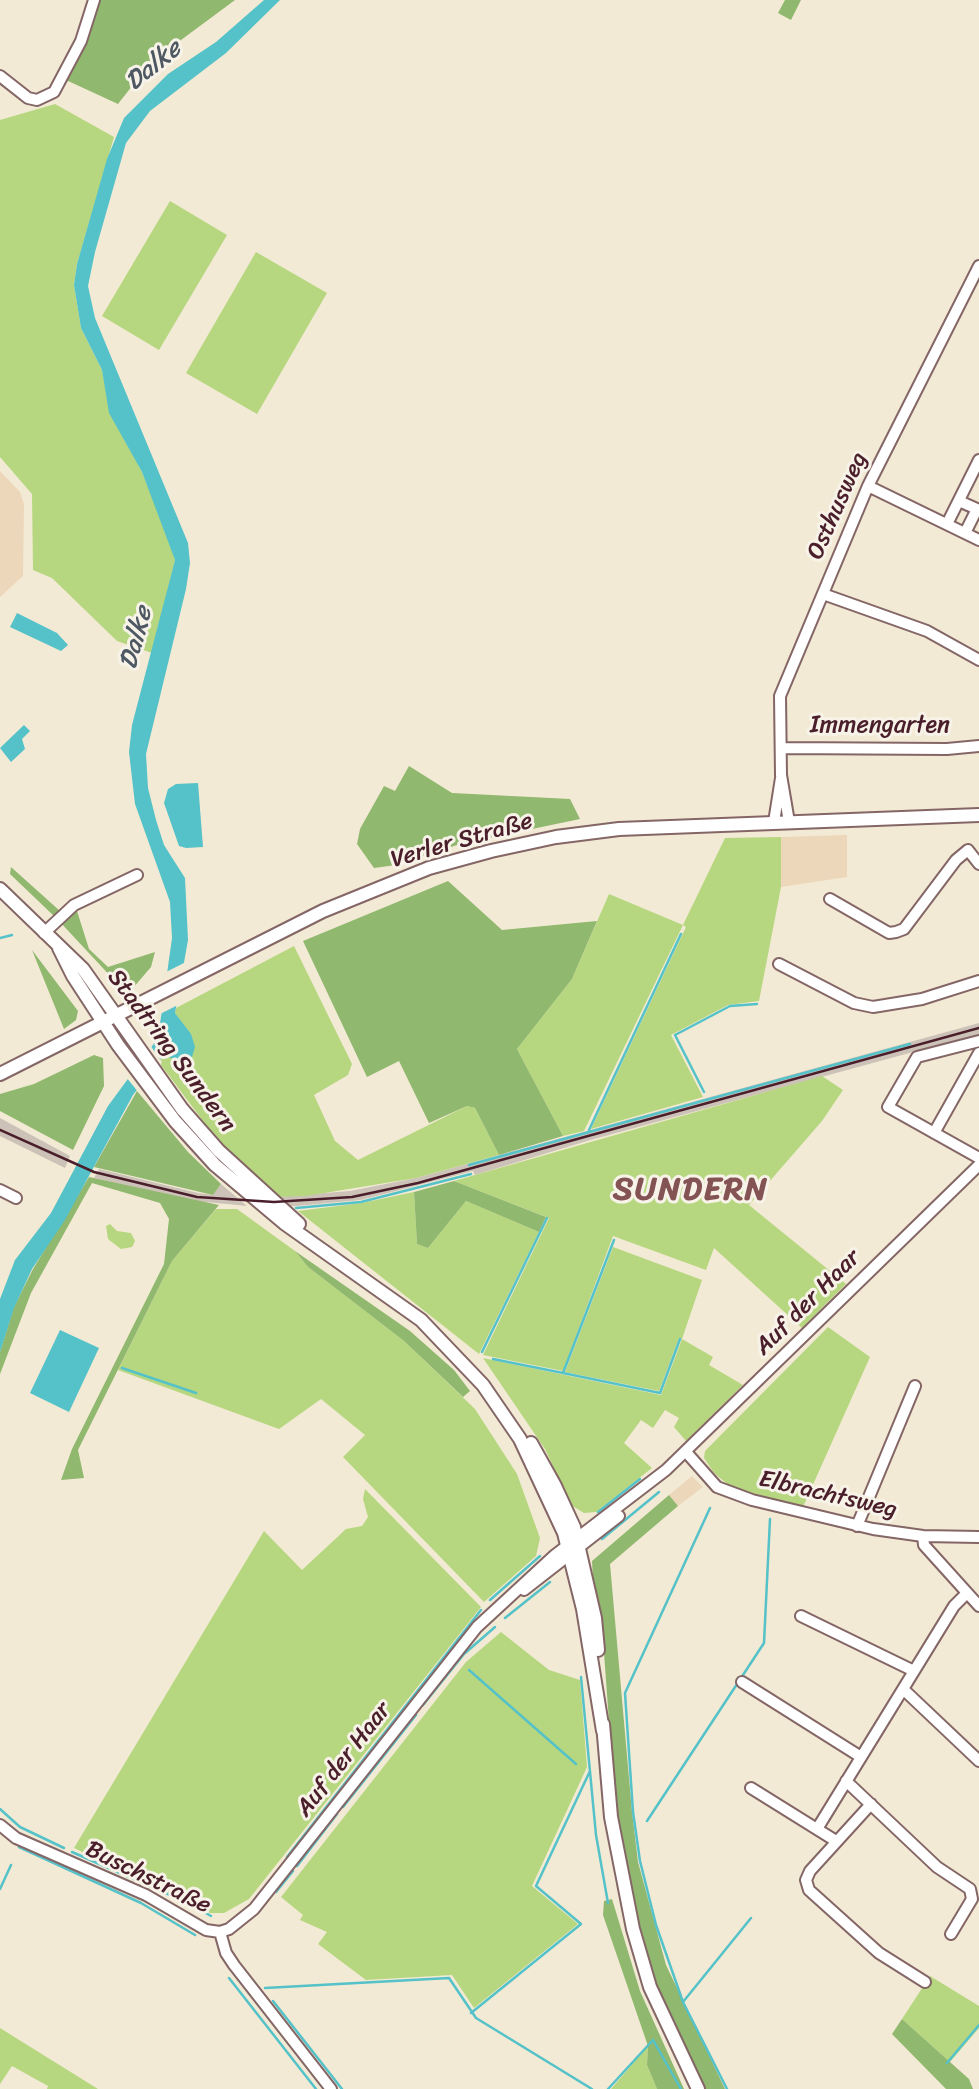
<!DOCTYPE html>
<meta charset="utf-8">
<style>
body{margin:0}
canvas{display:block;background:#f2ead4}
</style>
<canvas width="979" height="2089"></canvas>
<script>
const g = document.querySelector('canvas').getContext('2d');
g.lineJoin = 'round';
function paint(path, color) { g.fillStyle = color; g.fill(path, 'evenodd'); }
const toPath = rows => new Path2D(rows.map(r => 'M' + r).join(''));
function stroke(path, color, width, dash) { g.strokeStyle = color; g.lineWidth = width; g.lineCap = dash ? 'butt' : 'round'; g.setLineDash(dash || []); g.stroke(path); }
function write(font, color, halo, rows, align = 'center') {
  g.font = font + ' Sriracha,sans-serif'; g.lineWidth = 6; g.setLineDash([]); g.textBaseline = 'middle'; g.strokeStyle = halo; g.fillStyle = color; for (const [text, x, y, turn = 0] of rows) {
    g.save(); g.translate(x, y); g.rotate((+turn || 0) * Math.PI / 180); g.textAlign = isNaN(turn) ? turn : align; if (halo) g.strokeText(text, 0, 0); g.fillText(text, 0, 0); g.restore();
  }
}
const built = toPath([
 [0,471,20,492,24,504,23,576,0,597],
 [847,835,847,877,781,887,781,837],
 [692,1476,703,1487,678,1506,669,1495]
]);
const industrial = toPath([
 [979,1023,979,1034,587,1141,475,1175,473,1171,361,1200,285,1207,274,1197,350,1191,416,1178],
 [0,1118,70,1156,65,1168,0,1136],
 [99,1169,198,1193,213,1195,221,1184,247,1206,195,1201,94,1178]
]);
const green = toPath([
 [55,104,114,137,77,264,74,285,81,328,102,370,110,413,142,472,172,546,175,560,152,653,117,641,52,578,33,570,32,494,0,457,0,120],
 [170,201,227,235,159,350,102,316],
 [256,252,327,293,257,414,186,373],
 [781,837,781,887,759,1001,728,1005,671,1035,703,1097,591,1129,686,927,683,925,584,1131,563,1136,517,1049,572,979,609,894,683,925,725,838],
 [294,946,352,1064,348,1075,314,1095,335,1141,358,1160,467,1106,475,1108,499,1155,416,1178,306,1196,274,1197,250,1175,209,1129,161,1065,161,1059,190,1034,175,1013,176,1008],
 [822,1076,843,1090,822,1121,749,1205,846,1284,802,1328,714,1248,706,1270,613,1236,563,1371,483,1355,549,1218,454,1181],
 [414,1192,417,1244,428,1248,466,1201,539,1232,479,1354,298,1211,362,1203],
 [216,1209,237,1209,295,1251,308,1267,404,1341,475,1409,517,1474,540,1538,536,1556,484,1602,343,1457,365,1435,321,1399,279,1429,118,1370,172,1261],
 [110,1224,117,1231,131,1233,135,1241,132,1247,121,1249,108,1239,106,1226],
 [613,1247,702,1280,682,1339,713,1357,709,1365,743,1385,686,1441,674,1427,679,1418,665,1410,653,1428,641,1420,624,1443,652,1468,596,1512,584,1513,571,1505,545,1449,483,1358,661,1395,682,1339,679,1338,659,1391,565,1372],
 [828,1327,870,1357,803,1507,731,1487,714,1473,704,1458,705,1451],
 [365,1489,481,1607,249,1899,224,1913,210,1913,74,1848,264,1531,302,1570,346,1529,362,1526,368,1517,363,1499],
 [501,1632,549,1670,580,1680,587,1767,532,1886,578,1924,474,2008,452,1975,366,1980,318,1944,327,1932,300,1920,303,1915,281,1897,466,1662],
 [930,1976,979,2006,979,2028,950,2062,902,2019],
 [0,2028,98,2089,47,2089,48,2086,12,2066,0,2084],
 [648,2046,647,2065,657,2089,611,2089]
]);
const forest = toPath([
 [99,0,235,0,150,63,118,104,66,80,86,43],
 [785,0,801,0,791,20,778,13],
 [409,766,452,793,570,799,580,819,460,844,396,865,374,868,357,844,360,829,384,786,395,791],
 [11,867,60,911,55,917,10,874],
 [448,881,502,930,597,921,572,979,517,1049,563,1136,499,1155,475,1108,467,1106,429,1123,399,1061,367,1077,303,941],
 [77,911,89,949,108,967,155,952,151,967,133,988,128,991,114,980,60,922],
 [32,950,78,1011,76,1020,64,1029],
 [94,1055,103,1058,104,1086,73,1150,0,1111,0,1094,34,1084],
 [137,1091,188,1152,221,1184,213,1195,94,1167],
 [89,1177,219,1205,172,1261,78,1450,84,1478,61,1480,72,1449,164,1264,169,1219,160,1203,92,1183,31,1293,0,1374,0,1352,14,1307,33,1269],
 [454,1181,546,1217,539,1232,466,1201,428,1248,417,1244,414,1192],
 [295,1251,410,1331,454,1370,470,1391,463,1397,404,1341,308,1267],
 [669,1495,678,1506,610,1564,632,1812,638,1862,666,1965,725,2089,705,2089,689,2059,657,1989,638,1928,616,1818,603,1639,593,1581,592,1561],
 [612,1899,640,1991,684,2089,657,2089,647,2065,648,2046,603,1915,604,1901],
 [902,2019,969,2079,973,2089,946,2089,892,2034]
]);
const water = toPath([
 [264,0,280,0,226,53,150,111,126,143,95,252,88,286,95,318,188,543,190,563,186,589,146,754,148,788,156,820,164,845,185,878,188,940,175,1013,191,1034,195,1047,192,1057,181,1062,166,1056,161,1059,133,1095,65,1220,32,1269,14,1308,0,1352,0,1299,15,1260,51,1213,108,1106,158,1038,172,938,170,902,135,804,129,752,132,725,175,560,142,472,109,413,102,370,81,328,74,285,77,264,107,159,124,118,168,74,216,42],
 [17,613,57,633,68,645,61,651,10,627],
 [24,725,30,731,22,739,25,749,11,762,0,748],
 [198,783,203,847,186,848,179,846,164,803,168,789,176,784],
 [60,1330,99,1348,69,1412,30,1393]
]);
const pier = toPath([
 [188,961,180,1004,156,1016,164,973],
 [150,1045,162,1062,139,1093,126,1077]
]);
const stream = toPath([
 [0,938,12,935],
 [704,1092,675,1035,730,1006,757,1004],
 [589,1130,681,934],
 [469,1165,910,1044],
 [296,1208,361,1202,471,1174],
 [482,1352,547,1218],
 [493,1359,563,1373,614,1240],
 [122,1368,196,1393],
 [563,1373,660,1393,680,1339],
 [710,1508,625,1693,633,1812,640,1861,656,1925,683,2002,727,2089],
 [598,1512,640,1479],
 [602,1539,659,1492],
 [490,1600,540,1556],
 [505,1618,550,1582],
 [469,1670,576,1764],
 [581,1677,596,1835,608,1903],
 [423,1705,464,1654,495,1627],
 [343,1807,416,1715],
 [0,1809,20,1827,64,1848],
 [647,1821,764,1643,770,1519],
 [19,1847,141,1903,195,1935],
 [72,1852,186,1902,211,1916],
 [287,1857,481,1610],
 [297,1866,337,1814],
 [0,1889,11,1865],
 [276,1892,293,1871],
 [229,1978,316,2089],
 [265,1988,449,1978,476,2018,592,2089],
 [273,2001,342,2089],
 [683,2002,751,1918],
 [471,2013,581,1924,536,1886,590,1771],
 [947,2063,979,2025],
 [608,2089,653,2040,681,2089]
]);
const minor = toPath([
 [0,76,28,98,37,100,54,92,81,41,94,0],
 [868,486,979,540],
 [959,501,977,509,965,533],
 [947,524,979,460],
 [823,594,927,631,979,660],
 [781,748,947,749,979,746],
 [774,822,781,778],
 [789,822,781,775,780,696,868,486,979,266],
 [830,899,889,933,896,932,904,929,956,860,968,850,979,864],
 [44,933,74,905,137,875],
 [779,964,854,1003,873,1007,922,999,979,981],
 [979,1041,917,1057,888,1107,979,1158],
 [934,1133,979,1053],
 [0,1190,16,1198],
 [686,1452,717,1487,752,1500,873,1529,923,1536,979,1537],
 [857,1526,915,1386],
 [923,1536,924,1545,979,1606],
 [524,1590,619,1516],
 [801,1616,914,1671],
 [742,1682,861,1757],
 [903,1689,979,1761],
 [846,1781,937,1867,970,1889,972,1899,951,1934],
 [751,1788,836,1841],
 [871,1804,810,1871,806,1880,809,1890,879,1953,925,1982],
 [0,1825,16,1838,146,1895,206,1930,220,1932,229,1929,254,1909,477,1627,555,1555,666,1470,979,1165],
 [817,1829,954,1606,966,1594],
 [220,1932,226,1953,234,1965,331,2089]
]);
const major = toPath([
 [0,889,83,969,182,1109,219,1151,299,1224],
 [59,948,73,976,118,1045,175,1121,215,1165,284,1223,421,1320,483,1385,520,1439,564,1533,583,1609,603,1731],
 [0,1074,323,911,429,868,491,851,556,837,619,829,979,815],
 [531,1443,555,1486,574,1527,595,1618,598,1650],
 [603,1724,611,1817,633,1929,650,1987,698,2089]
]);
const rail = toPath([
 [0,1130,94,1172,197,1197,274,1202,352,1197,418,1183,979,1028]
]);
const streetNames = [
 ["Osthusweg",838,506,-66],
 ["Immengarten",880,726],
 ["Verler Straße",462,841,-16],
 ["Stadtring Sundern",171,1051,53],
 ["Auf der Haar",808,1303,-45],
 ["Elbrachtsweg",828,1495,13],
 ["Auf der Haar",344,1760,-52],
 ["Buschstraße",148,1878,26]
];
const waterNames = [
 ["Dalke",154,66,-39],
 ["Dalke",137,638,-75]
];
const districtNames = [
 ["SUNDERN",691,1191]
];
paint(built, '#edd7ba');
paint(industrial, '#ccc2b8');
paint(green, '#b6d77f');
paint(forest, '#90b86e');
paint(water, '#54c2c8');
paint(pier, '#f2ead4');
stroke(stream, '#54c2c8', 2.5);
stroke(minor, '#856666', 14);
stroke(major, '#856666', 16);
stroke(minor, '#fff', 10);
stroke(major, '#fff', 12);
stroke(rail, '#4a1f2b', 2.5);
write('24px', '#4a1f2b', '#f7f3e8', streetNames);
write('italic 26px', '#4e5862', '#f7f3e8', waterNames);
g.letterSpacing = '2px';
write('bold 32px', '#845353', '#f7f3e8', districtNames);
g.letterSpacing = '0px';
</script>
